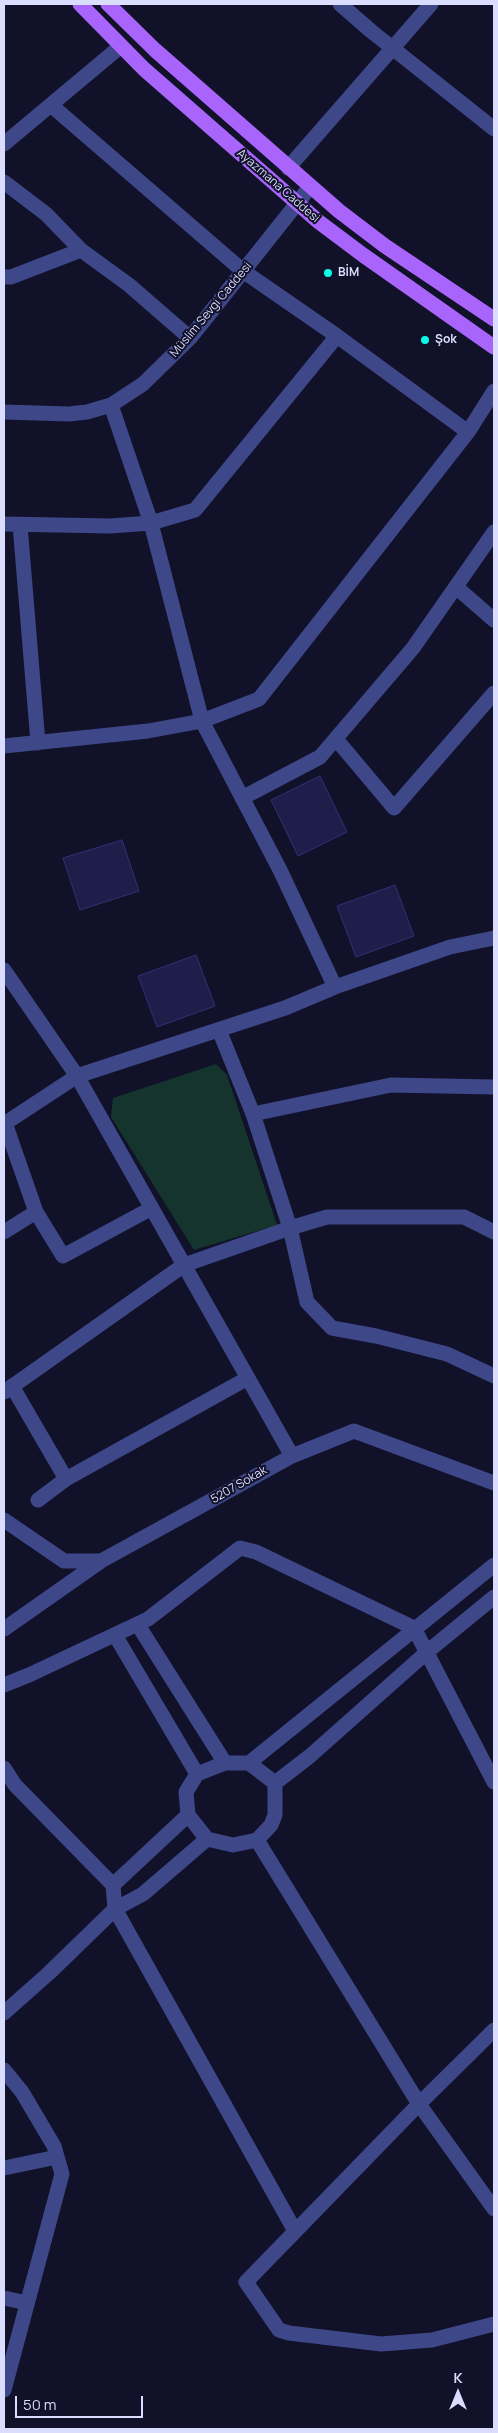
<!DOCTYPE html>
<meta charset="utf-8">
<style>
body{margin:0}
#map{position:relative;width:498px;height:2433px;overflow:hidden;background:#11112a;font-family:Manrope,sans-serif}
canvas{display:block}
.frame{position:absolute;inset:0;border:5px solid #dbddfe;pointer-events:none}
.north{position:absolute;left:433px;top:2368px;width:50px;height:50px;-webkit-text-stroke:4px #11112a;paint-order:stroke;rotate:0deg;font-size:14px;font-weight:700;line-height:20px;text-align:center;color:#dbddfe}
.north::after{content:'';display:block;margin:auto;width:18px;height:22px;background:#dbddfe;clip-path:polygon(50% 0,100% 100%,50% 72%,0 100%)}
.scale{position:absolute;left:15px;top:2396px;width:128px;height:22px;box-sizing:border-box;border:2px solid #dbddfe;border-top:0;padding-left:6px;font-size:15px;line-height:18px;white-space:nowrap;color:#dbddfe;-webkit-text-stroke:4px #11112a;paint-order:stroke}
</style>
<div id="map">
<canvas width="498" height="2433"></canvas>
<div class="frame"></div>
<div class="north">K</div>
<div class="scale">50 m</div>
</div>
<script>
const g = document.querySelector('canvas').getContext('2d');
g.lineJoin = 'round';
function paint(path, color) { g.fillStyle = color; g.fill(path, 'evenodd'); }
const toPath = rows => new Path2D(rows.map(r => 'M' + r).join(''));
function stroke(path, color, width, dash) { g.strokeStyle = color; g.lineWidth = width; g.lineCap = dash ? 'butt' : 'round'; g.setLineDash(dash || []); g.stroke(path); }
function write(font, color, halo, rows, align = 'center') {
  g.font = font + ' Manrope,sans-serif'; g.lineWidth = 4; g.setLineDash([]); g.textBaseline = 'middle'; g.strokeStyle = halo; g.fillStyle = color; for (const [text, x, y, turn = 0] of rows) {
    g.save(); g.translate(x, y); g.rotate((+turn || 0) * Math.PI / 180); g.textAlign = isNaN(turn) ? turn : align; if (halo) g.strokeText(text, 0, 0); g.fillText(text, 0, 0); g.restore();
  }
}
const green = toPath([
 [216,1064,227,1075,277,1225,194,1250,111,1117,113,1098]
]);
const building = toPath([
 [320,776,347,832,298,856,271,800,320,776],
 [122,840,139,891,80,910,63,858,122,840],
 [395,885,414,936,356,957,337,906,395,885],
 [196,955,215,1006,157,1027,138,976,196,955]
]);
const minor = toPath([
 [340,4,371,31,494,129],
 [52,106,243,271,337,336,468,432],
 [4,144,121,46],
 [288,168,431,4],
 [4,182,46,214,81,250,129,285,190,338],
 [4,277,11,277,81,250],
 [111,405,151,523,202,721,280,870,335,987],
 [4,412,69,414,87,412,111,405,143,384,190,338,310,187],
 [4,524,110,526,151,523,195,510,337,336],
 [20,525,38,743],
 [456,587,494,620],
 [336,739,394,808,494,693],
 [4,746,148,731,202,721,259,699,468,432,494,391],
 [242,798,320,757,413,648,494,532],
 [4,970,77,1076,292,1456],
 [219,1030,253,1114,290,1228,307,1302,332,1328,376,1336,447,1354,494,1376],
 [253,1114,391,1085,494,1087],
 [5,1123,36,1212,63,1256,152,1208],
 [4,1124,77,1076,285,1008,335,987,450,947,494,938],
 [4,1232,36,1212],
 [12,1386,66,1479,248,1378],
 [4,1392,184,1265,290,1228,327,1217,464,1217,494,1232],
 [38,1500,66,1479],
 [4,1520,64,1561,101,1561],
 [138,1625,225,1763],
 [4,1629,101,1561,292,1456,354,1431,494,1483],
 [115,1635,197,1774],
 [4,1685,29,1675,148,1619,240,1548,256,1552,414,1628,494,1782],
 [249,1763,275,1783],
 [4,1768,15,1785,113,1885],
 [188,1815,207,1839],
 [257,1840,419,2104,494,2209],
 [4,2013,49,1973,115,1909,113,1885,188,1815,186,1792,197,1774,225,1763,249,1763,494,1565],
 [494,2030,419,2104,246,2282,279,2330,289,2333,381,2344,432,2340,494,2324],
 [4,2070,22,2092,54,2146,62,2174,4,2390],
 [4,2168,57,2157],
 [295,2231,115,1909,143,1894,207,1839,233,1845,257,1840,271,1825,275,1815,275,1783,310,1756,427,1652,494,1597],
 [4,2298,27,2303]
]);
const major = toPath([
 [80,4,144,69,319,222,363,255,494,347],
 [108,4,155,50,339,211,385,246,494,319]
]);
const markers = [
 [328,273,5,"#0cf9e8"],
 [425,340,5,"#0cf9e8"]
];
const streetNames = [
 ["Ayazmana Caddesi",278,186,41],
 ["Müslim Sevgi Caddesi",211,310,-50],
 ["5207 Sokak",239,1485,-30]
];
const poiNames = [
 ["BİM",338,273],
 ["Şok",435,340]
];
paint(green, '#14342d');
paint(building, '#1f1e4a');
stroke(building, '#323076', 1);
stroke(minor, '#3e4787', 15);
stroke(major, '#a965fb', 15);
for (const [x, y, r, color] of markers) { const dot = new Path2D(); dot.arc(x, y, r, 0, 2 * Math.PI); g.fillStyle = color; g.fill(dot); stroke(dot, '#11112a', 2); }
write('12px', '#dbddfe', '#11112a', streetNames);
write('bold 12px', '#dbddfe', '#11112a', poiNames, 'left');
</script>
